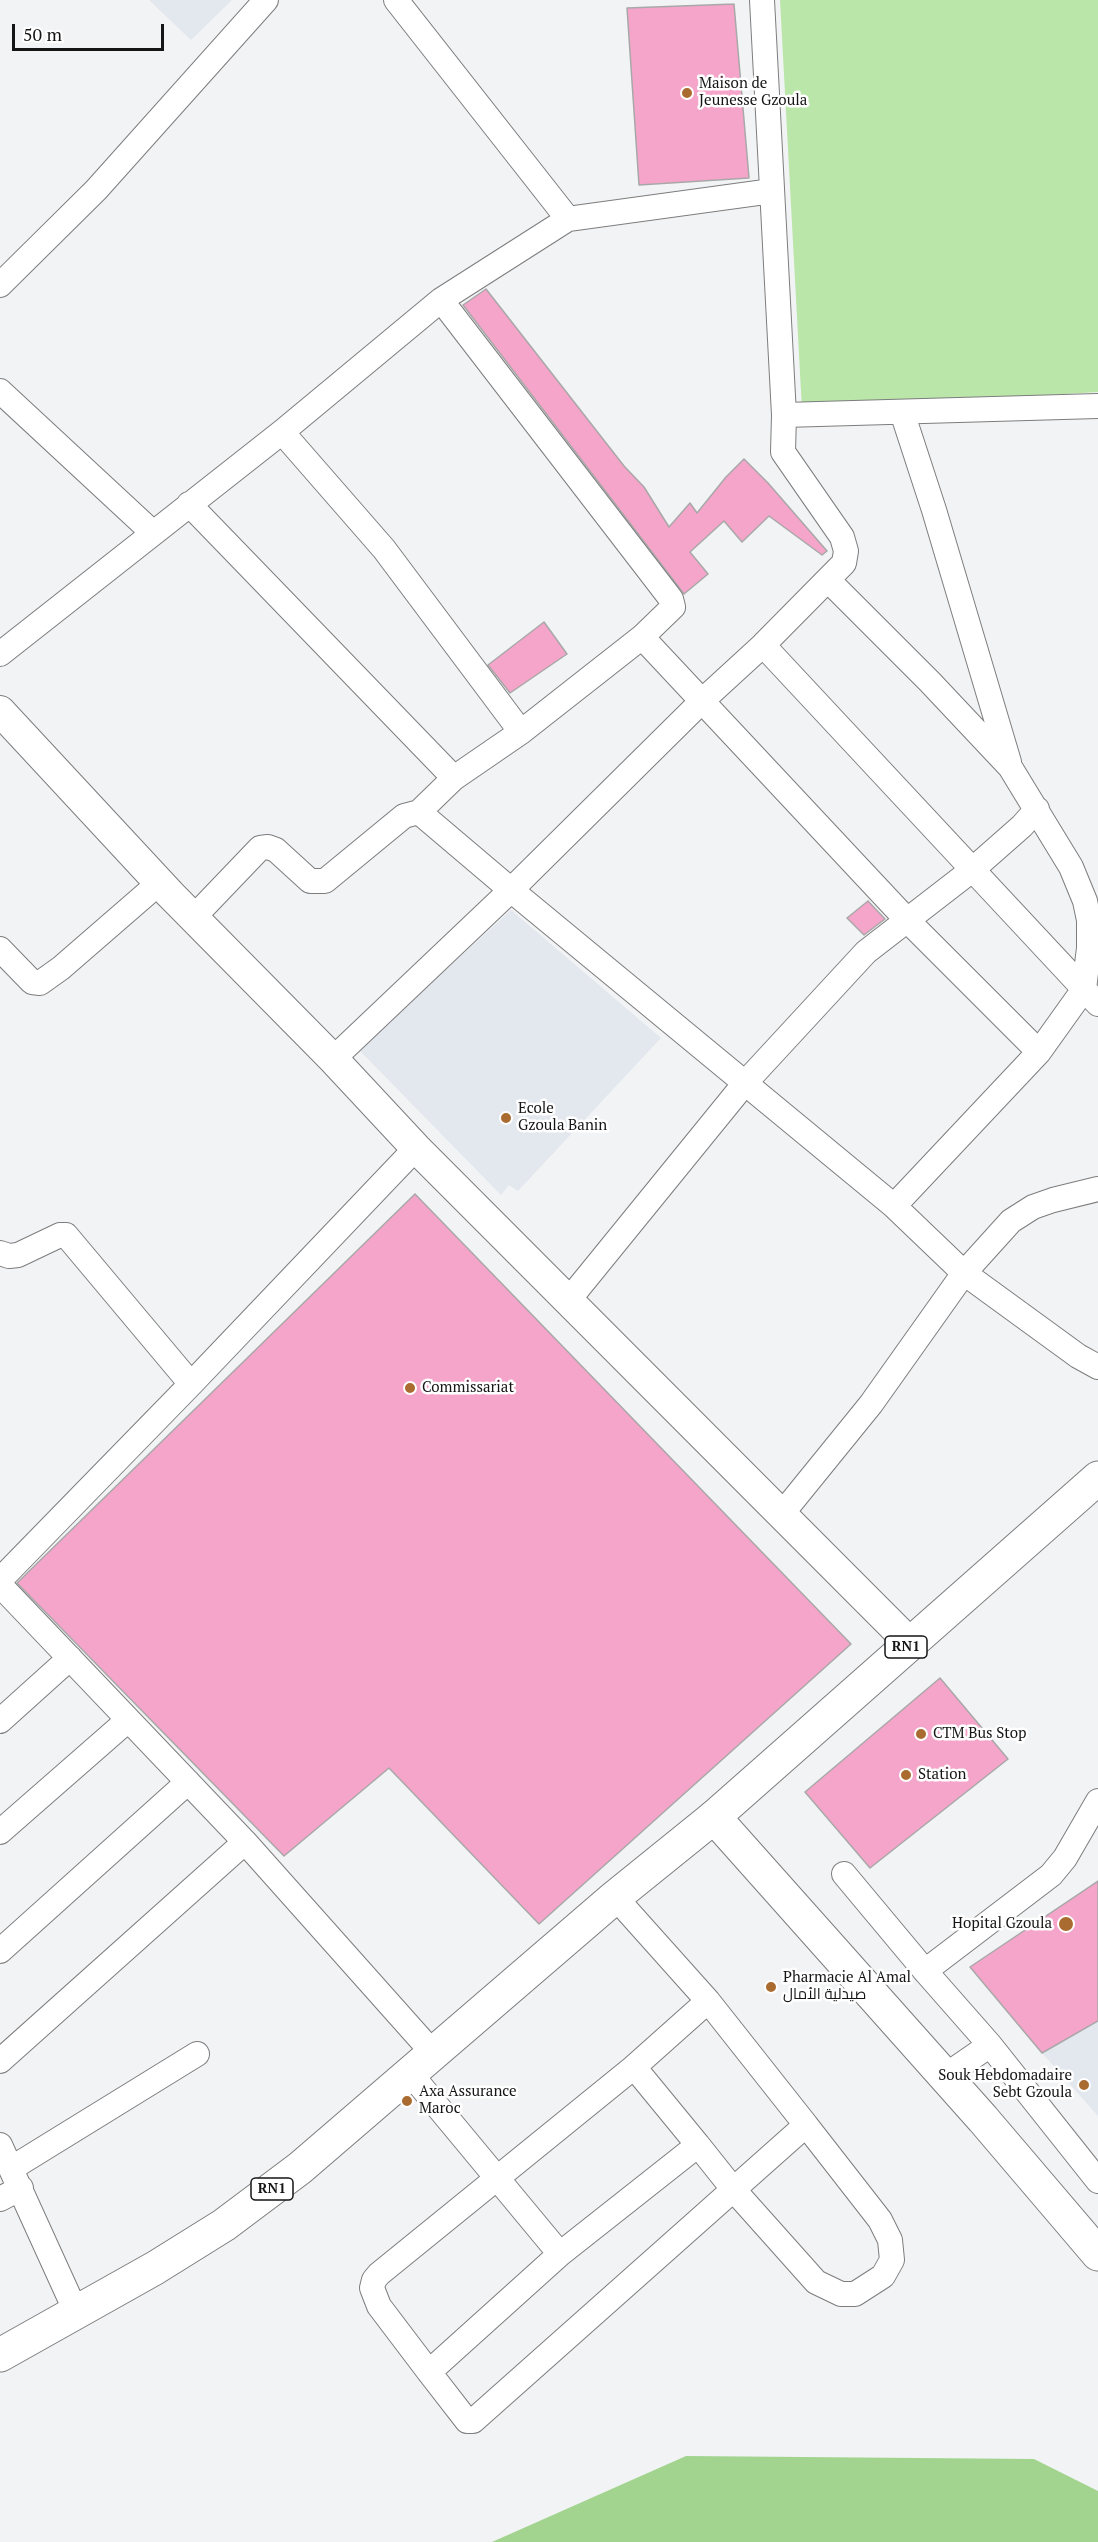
<!DOCTYPE html>
<meta charset="utf-8">
<style>
body{margin:0}
#map{position:relative;width:1098px;height:2542px;overflow:hidden;background:#f2f3f4;font-family:"PT Serif",serif}
canvas{display:block}
.scale{position:absolute;left:12px;top:24px;width:152px;height:27px;box-sizing:border-box;border:3px solid #151516;border-top:0;padding-left:8px;font-size:18px;line-height:21px;white-space:nowrap;color:#151516;-webkit-text-stroke:4px #fff;paint-order:stroke}
</style>
<div id="map">
<canvas width="1098" height="2542"></canvas>
<div class="scale">50 m</div>
</div>
<script>
const g = document.querySelector('canvas').getContext('2d');
g.lineJoin = 'round';
function paint(path, color) { g.fillStyle = color; g.fill(path, 'evenodd'); }
const toPath = rows => new Path2D(rows.map(r => 'M' + r).join(''));
function stroke(path, color, width, dash) { g.strokeStyle = color; g.lineWidth = width; g.lineCap = dash ? 'butt' : 'round'; g.setLineDash(dash || []); g.stroke(path); }
function write(font, color, halo, rows, align = 'center') {
  g.font = font + ' "PT Serif",Cairo,serif'; g.lineWidth = 5; g.setLineDash([]); g.textBaseline = 'middle'; g.strokeStyle = halo; g.fillStyle = color; for (const [text, x, y, turn = 0] of rows) {
    g.save(); g.translate(x, y); g.rotate((+turn || 0) * Math.PI / 180); g.textAlign = isNaN(turn) ? turn : align; if (halo) g.strokeText(text, 0, 0); g.fillText(text, 0, 0); g.restore();
  }
}
const built = toPath([
 [149,0,232,0,191,40],
 [511,910,661,1038,518,1191,509,1185,501,1195,359,1050],
 [1098,2021,1098,2116,1042,2053]
]);
const green = toPath([
 [780,0,1098,0,1098,392,802,410]
]);
const forest = toPath([
 [686,2456,1034,2459,1098,2491,1098,2542,492,2542]
]);
const building = toPath([
 [734,4,749,178,639,185,627,8,734,4],
 [486,289,624,466,644,487,669,527,690,503,697,513,726,477,744,459,768,483,827,551,822,555,769,516,742,542,724,521,690,552,708,574,684,594,463,305,486,289],
 [544,622,567,654,510,693,488,665,544,622],
 [868,901,885,919,864,935,847,918,868,901],
 [415,1194,851,1644,539,1924,389,1768,284,1856,17,1583,415,1194],
 [940,1678,1008,1759,870,1868,805,1792,940,1678],
 [1098,1881,1098,2021,1042,2053,970,1967,1098,1881]
]);
const minor = toPath([
 [396,0,568,219],
 [0,285,96,190,266,0],
 [0,391,152,532],
 [902,412,934,510,1009,762],
 [784,415,1098,406],
 [282,432,384,549,521,732],
 [189,504,454,778],
 [828,580,930,682,1010,767,1071,867,1085,901,1089,920,1089,948,1084,989,1039,1052,894,1206],
 [642,637,907,920,1039,1052],
 [763,645,1098,1004],
 [0,654,282,432,441,300,568,219,772,191],
 [419,812,511,890,894,1206,964,1273,1078,1356,1098,1367],
 [193,918,260,848,268,847,276,850,310,881,325,881,404,816,419,812,454,778,521,732,642,637,673,607,671,599,441,300],
 [0,949,32,982,40,983,61,968,159,883],
 [333,1059,511,890,703,700,763,645,844,563,846,551,842,537,783,452,784,415,762,0],
 [0,1253,9,1256,18,1255,60,1235,66,1235,191,1384],
 [567,1302,745,1083,866,952,972,870,1022,826,1037,809],
 [781,1515,871,1404,964,1273,1011,1221,1033,1207,1053,1200,1098,1189],
 [0,1580,191,1384,416,1148],
 [0,1585,245,1842,433,2053],
 [0,1721,70,1658],
 [0,1832,128,1720],
 [844,1874,925,1971,990,2045,1098,2181],
 [0,1951,188,1782],
 [925,1971,1051,1875,1065,1858,1098,1801],
 [0,2061,245,1842],
 [634,2067,708,2001],
 [409,2072,560,2254,429,2372],
 [945,2076,990,2045],
 [0,2145,76,2312],
 [698,2145,733,2189,816,2282,841,2294,855,2294,883,2276,892,2260,890,2240,880,2220,806,2125],
 [12,2168,197,2054],
 [0,2199,21,2188],
 [560,2254,698,2145,634,2067,379,2274,374,2280,372,2288,379,2306,429,2372,467,2421,473,2421,806,2125,708,2001,615,1897]
]);
const tertiary = toPath([
 [0,711,170,894,333,1059,416,1148,910,1643]
]);
const secondary = toPath([
 [714,1817,983,2119,1098,2254]
]);
const primary = toPath([
 [0,2355,155,2268,224,2225,300,2168,615,1897,714,1817,1098,1478]
]);
const markers = [
 [687,93,6,"#a96b2f"],
 [506,1118,6,"#a96b2f"],
 [410,1388,6,"#a96b2f"],
 [921,1734,6,"#a96b2f"],
 [906,1775,6,"#a96b2f"],
 [1066,1924,8,"#a96b2f"],
 [771,1987,6,"#a96b2f"],
 [1084,2085,6,"#a96b2f"],
 [407,2101,6,"#a96b2f"]
];
const shields = [
 [906,1647,42],
 [272,2189,42]
];
const shieldNames = [
 ["RN1",906,1647],
 ["RN1",272,2189]
];
const poiNames = [
 ["Maison de",699,84],
 ["Jeunesse Gzoula",699,101],
 ["Ecole",518,1109],
 ["Gzoula Banin",518,1126],
 ["Commissariat",422,1388],
 ["CTM Bus Stop",933,1734],
 ["Station",918,1775],
 ["Hopital Gzoula",1052,1924,"right"],
 ["Pharmacie Al Amal",783,1978],
 ["صيدلية الأمال",783,1995],
 ["Souk Hebdomadaire",1072,2076,"right"],
 ["Sebt Gzoula",1072,2093,"right"],
 ["Axa Assurance",419,2092],
 ["Maroc",419,2109]
];
paint(built, '#e3e8ef');
paint(green, '#bae6a9');
paint(forest, '#a2d48f');
paint(building, '#f5a4ca');
stroke(building, '#a9a8a8', 1.5);
stroke(minor, '#7d7d7e', 26);
stroke(tertiary, '#7d7d7e', 32);
stroke(secondary, '#7d7d7e', 35);
stroke(primary, '#7d7d7e', 35);
stroke(minor, '#fff', 24);
stroke(tertiary, '#fff', 30);
stroke(secondary, '#fff', 33);
stroke(primary, '#fff', 33);
for (const [x, y, r, color] of markers) { const dot = new Path2D(); dot.arc(x, y, r, 0, 2 * Math.PI); g.fillStyle = color; g.fill(dot); stroke(dot, '#fff', 2); }
for (const [x, y, w] of shields) { const box = new Path2D(); box.roundRect(x - w / 2, y - 11, w, 22, 4.5); g.fillStyle = '#fff'; g.fill(box); stroke(box, '#151516', 1.5); }
write('bold 14px', '#151516', null, shieldNames);
write('15px', '#151516', '#fff', poiNames, 'left');
</script>
